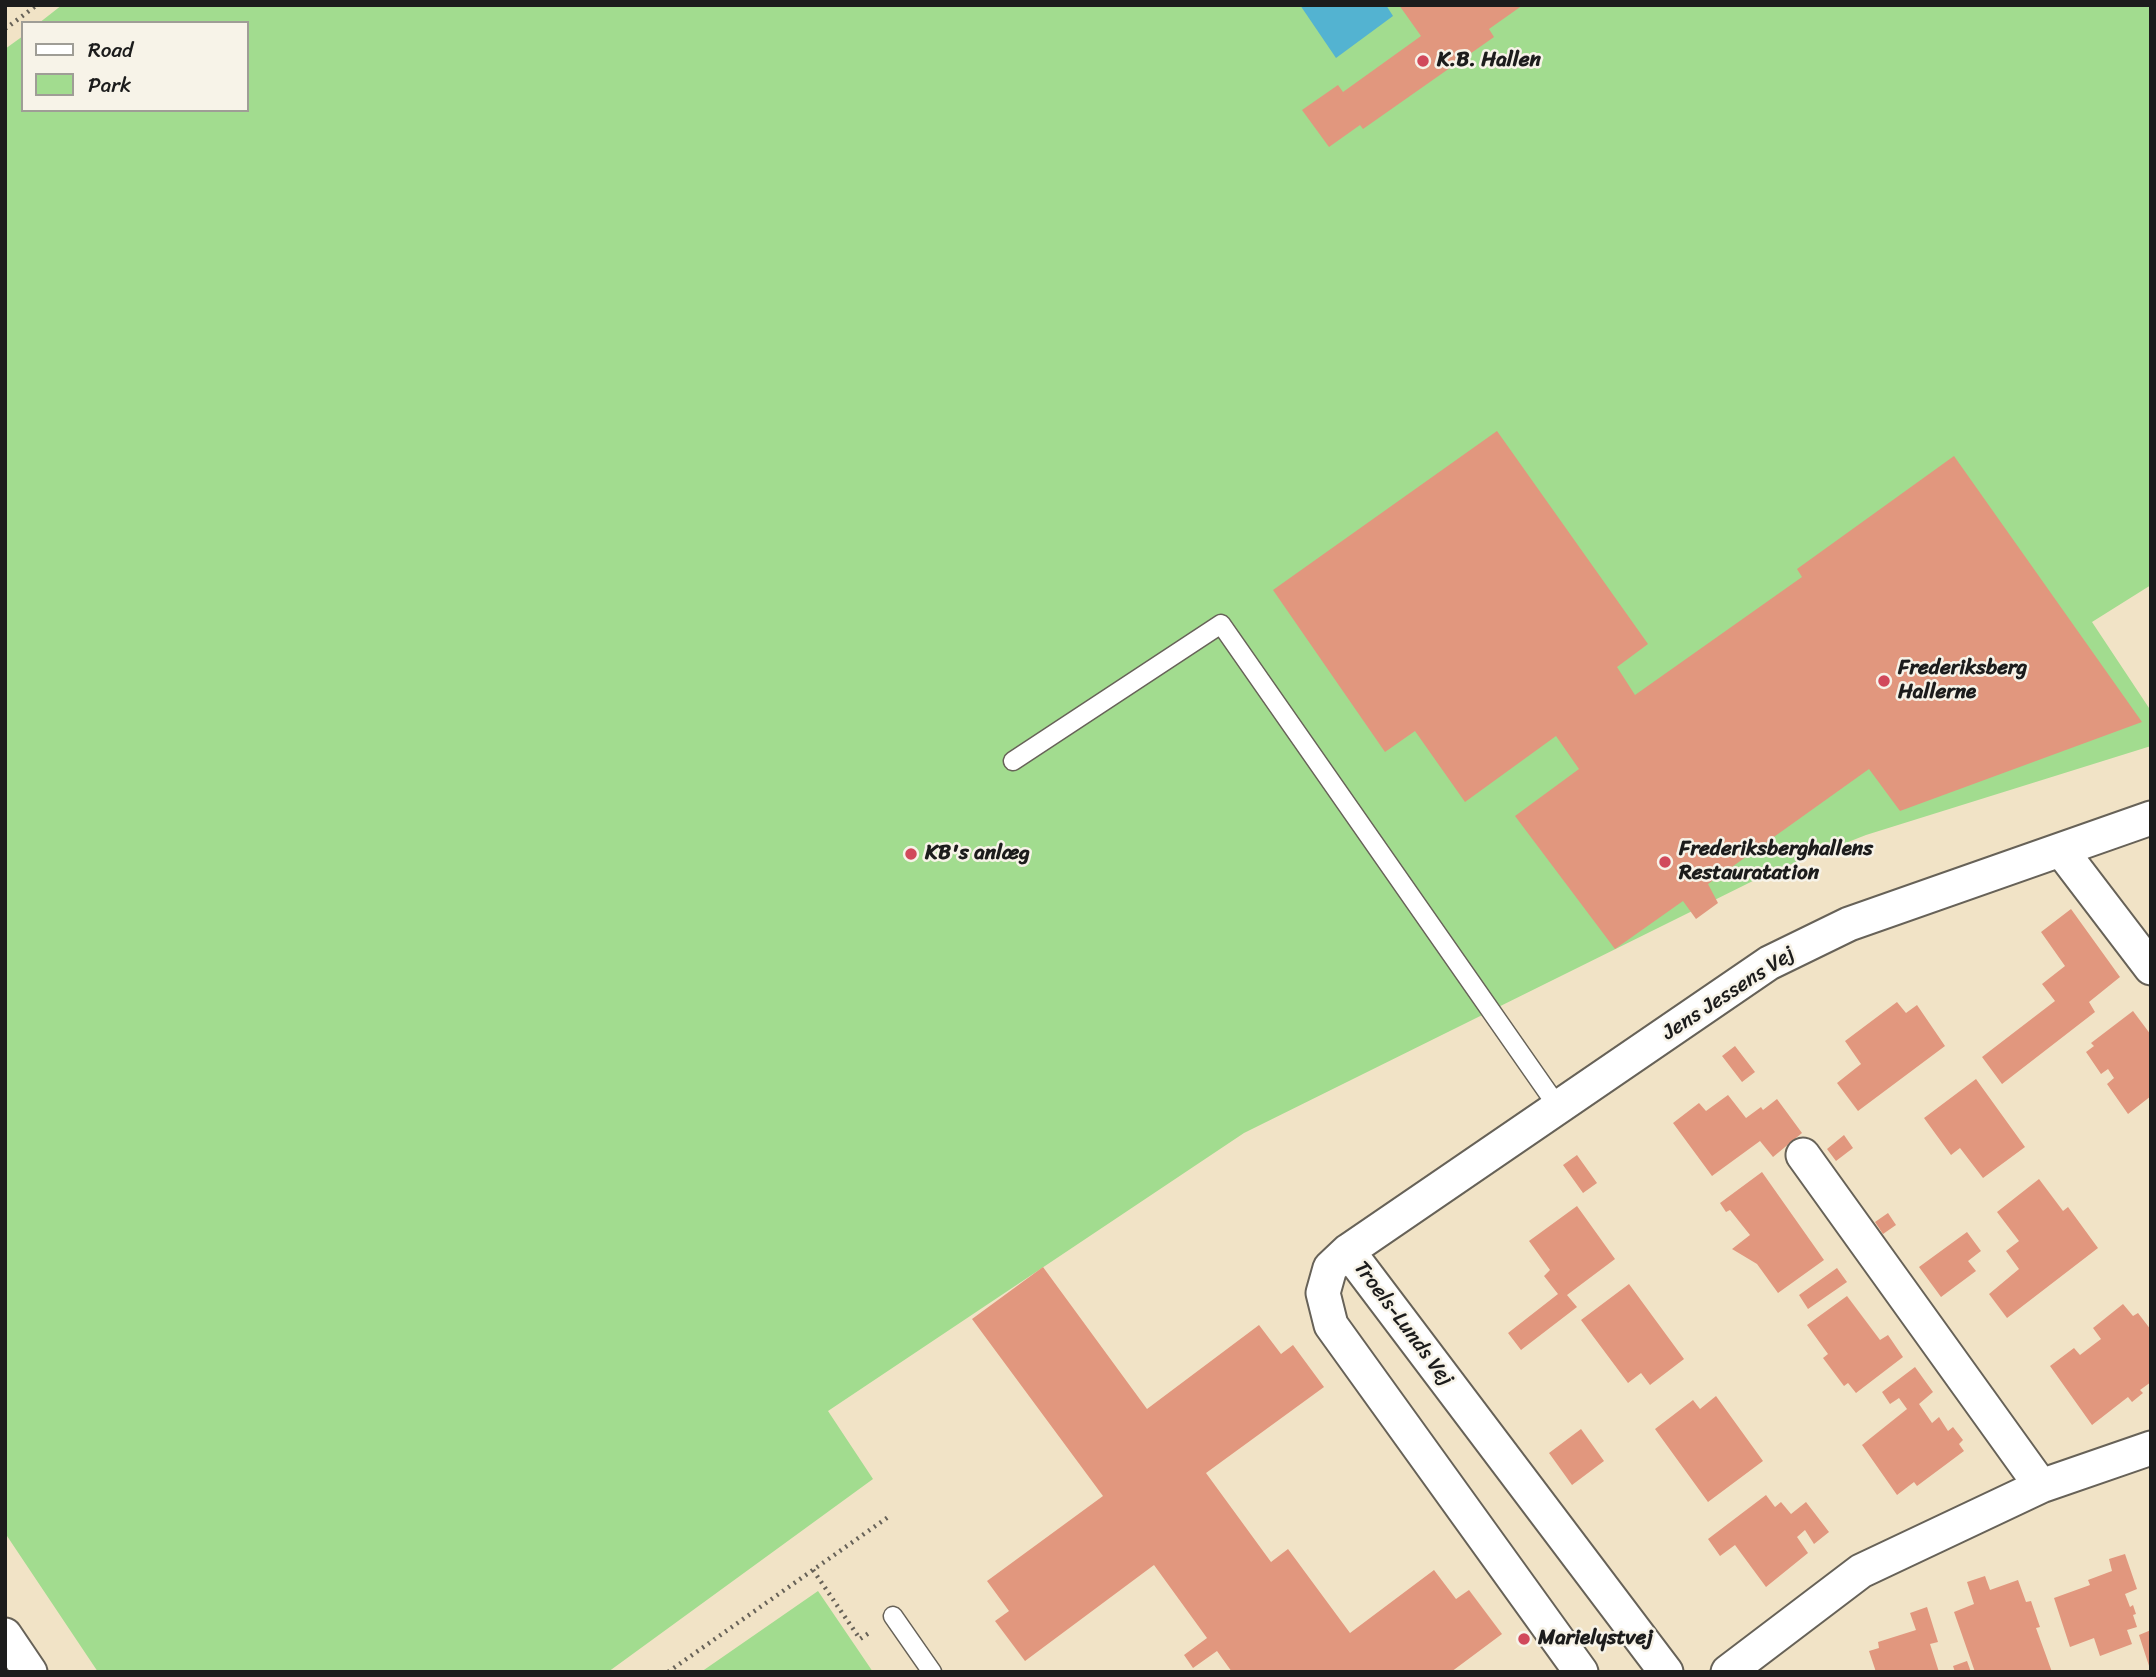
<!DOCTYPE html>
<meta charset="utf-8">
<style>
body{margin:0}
#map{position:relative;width:2156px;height:1677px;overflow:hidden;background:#f1e3c6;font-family:Sriracha,sans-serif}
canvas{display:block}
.frame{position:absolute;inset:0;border:7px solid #1c1c1c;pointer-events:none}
.legend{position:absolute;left:21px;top:21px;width:228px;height:91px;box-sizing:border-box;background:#f7f3e8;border:2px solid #9f9d96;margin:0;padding:9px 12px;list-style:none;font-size:21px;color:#1c1c1c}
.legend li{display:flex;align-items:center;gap:14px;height:35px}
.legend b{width:35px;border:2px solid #9f9d96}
</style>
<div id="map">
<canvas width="2156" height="1677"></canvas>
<div class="frame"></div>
<ul class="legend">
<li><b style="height:9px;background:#fff"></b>Road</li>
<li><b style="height:19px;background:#a2dc8f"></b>Park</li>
</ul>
</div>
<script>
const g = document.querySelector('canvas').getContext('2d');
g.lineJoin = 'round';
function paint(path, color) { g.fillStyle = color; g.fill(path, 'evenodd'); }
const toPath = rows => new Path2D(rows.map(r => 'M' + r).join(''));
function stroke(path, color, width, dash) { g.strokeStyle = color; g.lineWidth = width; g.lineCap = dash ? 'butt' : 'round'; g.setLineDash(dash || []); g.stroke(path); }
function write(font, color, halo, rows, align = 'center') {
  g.font = font + ' Sriracha,sans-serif'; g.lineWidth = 5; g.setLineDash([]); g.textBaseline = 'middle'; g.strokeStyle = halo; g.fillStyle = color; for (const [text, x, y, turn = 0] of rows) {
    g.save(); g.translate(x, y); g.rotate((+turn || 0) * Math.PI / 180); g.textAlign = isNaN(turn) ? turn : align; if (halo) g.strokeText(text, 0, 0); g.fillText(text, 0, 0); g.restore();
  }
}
const green = toPath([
 [62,5,2151,5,2151,585,2092,622,2151,711,2151,746,1866,835,1769,873,1244,1133,828,1411,873,1479,608,1672,98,1672,5,1533,5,49,23,36,23,110,247,110,247,23,39,23],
 [818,1591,873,1672,701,1672]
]);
const water = toPath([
 [1300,5,1386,5,1393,16,1336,58]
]);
const building = toPath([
 [1399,5,1523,5,1489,29,1494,37,1363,129,1360,125,1329,147,1302,110,1338,85,1343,92,1421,36],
 [1497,431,1648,644,1617,667,1635,695,1802,577,1797,569,1954,456,2142,722,1900,811,1869,769,1708,884,1718,903,1696,919,1683,901,1615,949,1515,816,1579,769,1556,736,1465,802,1415,731,1385,752,1273,590],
 [2071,909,2120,977,2089,1002,2095,1012,2002,1084,1982,1057,2055,1001,2042,984,2065,966,2041,932],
 [1897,1002,1906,1013,1917,1005,1945,1046,1858,1111,1837,1083,1861,1064,1845,1041],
 [2133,1011,2151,1035,2151,1096,2128,1114,2107,1084,2114,1078,2108,1069,2101,1074,2086,1052,2094,1046,2091,1043],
 [1735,1046,1755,1072,1742,1082,1722,1056],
 [1976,1079,2025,1147,1983,1178,1960,1148,1951,1155,1924,1118],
 [1728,1095,1746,1118,1761,1107,1763,1110,1777,1099,1802,1133,1773,1157,1760,1141,1712,1176,1673,1123,1699,1103,1706,1111],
 [1844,1135,1853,1148,1836,1161,1827,1149],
 [1577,1155,1597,1183,1583,1193,1563,1165],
 [1762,1172,1824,1260,1778,1293,1757,1264,1732,1249,1750,1235,1730,1210,1726,1212,1720,1203],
 [2039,1179,2063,1211,2068,1207,2098,1248,2007,1318,1989,1294,2019,1269,2006,1251,2019,1241,1997,1212],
 [1577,1206,1615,1259,1567,1295,1577,1307,1521,1350,1508,1333,1558,1294,1544,1276,1550,1270,1529,1241],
 [1888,1213,1896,1225,1883,1234,1875,1222],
 [1967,1232,1981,1251,1968,1261,1976,1271,1941,1297,1919,1267],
 [1043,1267,1147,1409,1259,1325,1281,1354,1293,1345,1324,1387,1206,1473,1271,1562,1288,1549,1350,1633,1434,1570,1456,1599,1469,1590,1502,1634,1451,1672,1232,1672,1217,1651,1193,1668,1184,1655,1207,1638,1154,1565,1025,1661,995,1621,1009,1611,987,1581,1103,1496,972,1319],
 [1837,1268,1847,1282,1808,1309,1799,1295],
 [1629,1284,1684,1359,1650,1385,1641,1373,1628,1383,1581,1320],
 [1847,1296,1880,1340,1888,1335,1903,1357,1856,1393,1848,1383,1844,1386,1823,1358,1828,1354,1807,1325],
 [2123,1304,2133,1316,2138,1313,2151,1330,2151,1382,2140,1390,2143,1393,2132,1402,2128,1397,2092,1425,2050,1366,2074,1348,2080,1355,2101,1339,2093,1328],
 [1915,1367,1933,1392,1919,1404,1932,1423,1939,1417,1948,1431,1953,1427,1963,1440,1959,1444,1964,1451,1917,1486,1914,1482,1897,1495,1862,1445,1907,1409,1899,1398,1890,1404,1882,1392],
 [1716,1396,1763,1461,1708,1502,1655,1429,1693,1400,1700,1409],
 [1581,1429,1604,1461,1572,1485,1549,1453],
 [1766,1495,1775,1507,1781,1502,1791,1514,1806,1502,1829,1532,1814,1544,1805,1530,1797,1537,1808,1553,1766,1587,1735,1545,1720,1556,1708,1539],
 [2125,1554,2137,1589,2125,1594,2130,1607,2133,1605,2136,1614,2133,1615,2137,1627,2127,1630,2132,1644,2100,1656,2094,1638,2070,1647,2054,1598,2090,1585,2088,1580,2112,1571,2109,1559],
 [1985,1576,1990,1590,2018,1580,2026,1602,2031,1601,2040,1627,2036,1628,2052,1672,1975,1672,1954,1612,1974,1604,1967,1582],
 [1927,1607,1938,1642,1930,1644,1939,1672,1876,1672,1869,1651,1879,1648,1878,1642,1916,1630,1910,1613],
 [2151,1630,2151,1669,2150,1669,2139,1635],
 [1967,1661,1971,1672,1955,1672,1953,1666]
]);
const path = toPath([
 [5,29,37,5],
 [813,1570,860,1639,872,1631],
 [668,1672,891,1515]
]);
const service = toPath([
 [1013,761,1221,624,1558,1107],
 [893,1616,932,1672]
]);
const minor = toPath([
 [2061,850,2151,968],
 [1803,1155,2041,1486],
 [1348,1251,1666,1672],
 [5,1635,30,1672],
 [1581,1672,1331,1325,1323,1293,1330,1268,1348,1251,1769,963,1849,924,2151,818],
 [1728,1672,1861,1571,2041,1486,2151,1448]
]);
const markers = [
 [1423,61,7,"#d1495b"],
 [1884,681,7,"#d1495b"],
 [911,854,7,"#d1495b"],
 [1665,862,7,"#d1495b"],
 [1524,1639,7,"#d1495b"]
];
const poiNames = [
 ["K.B. Hallen",1437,61],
 ["Frederiksberg",1898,669],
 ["Hallerne",1898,693],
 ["Frederiksberghallens",1679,850],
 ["Restauratation",1679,874],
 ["KB's anlæg",925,854],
 ["Marielystvej",1538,1639]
];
const streetNames = [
 ["Jens Jessens Vej",1729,994,-33],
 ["Troels-Lunds Vej",1403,1324,53]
];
paint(green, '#a2dc8f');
paint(water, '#53b3d1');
paint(building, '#e1977e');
stroke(service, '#676258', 21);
stroke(minor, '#676258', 37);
stroke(path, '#676258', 4.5, [2, 5]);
stroke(service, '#fff', 18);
stroke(minor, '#fff', 33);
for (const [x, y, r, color] of markers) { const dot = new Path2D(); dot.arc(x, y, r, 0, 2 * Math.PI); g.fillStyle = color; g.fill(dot); stroke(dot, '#f7f3e8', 2.5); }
write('bold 21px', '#1c1c1c', '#f7f3e8', poiNames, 'left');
write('21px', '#1c1c1c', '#f7f3e8', streetNames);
</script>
